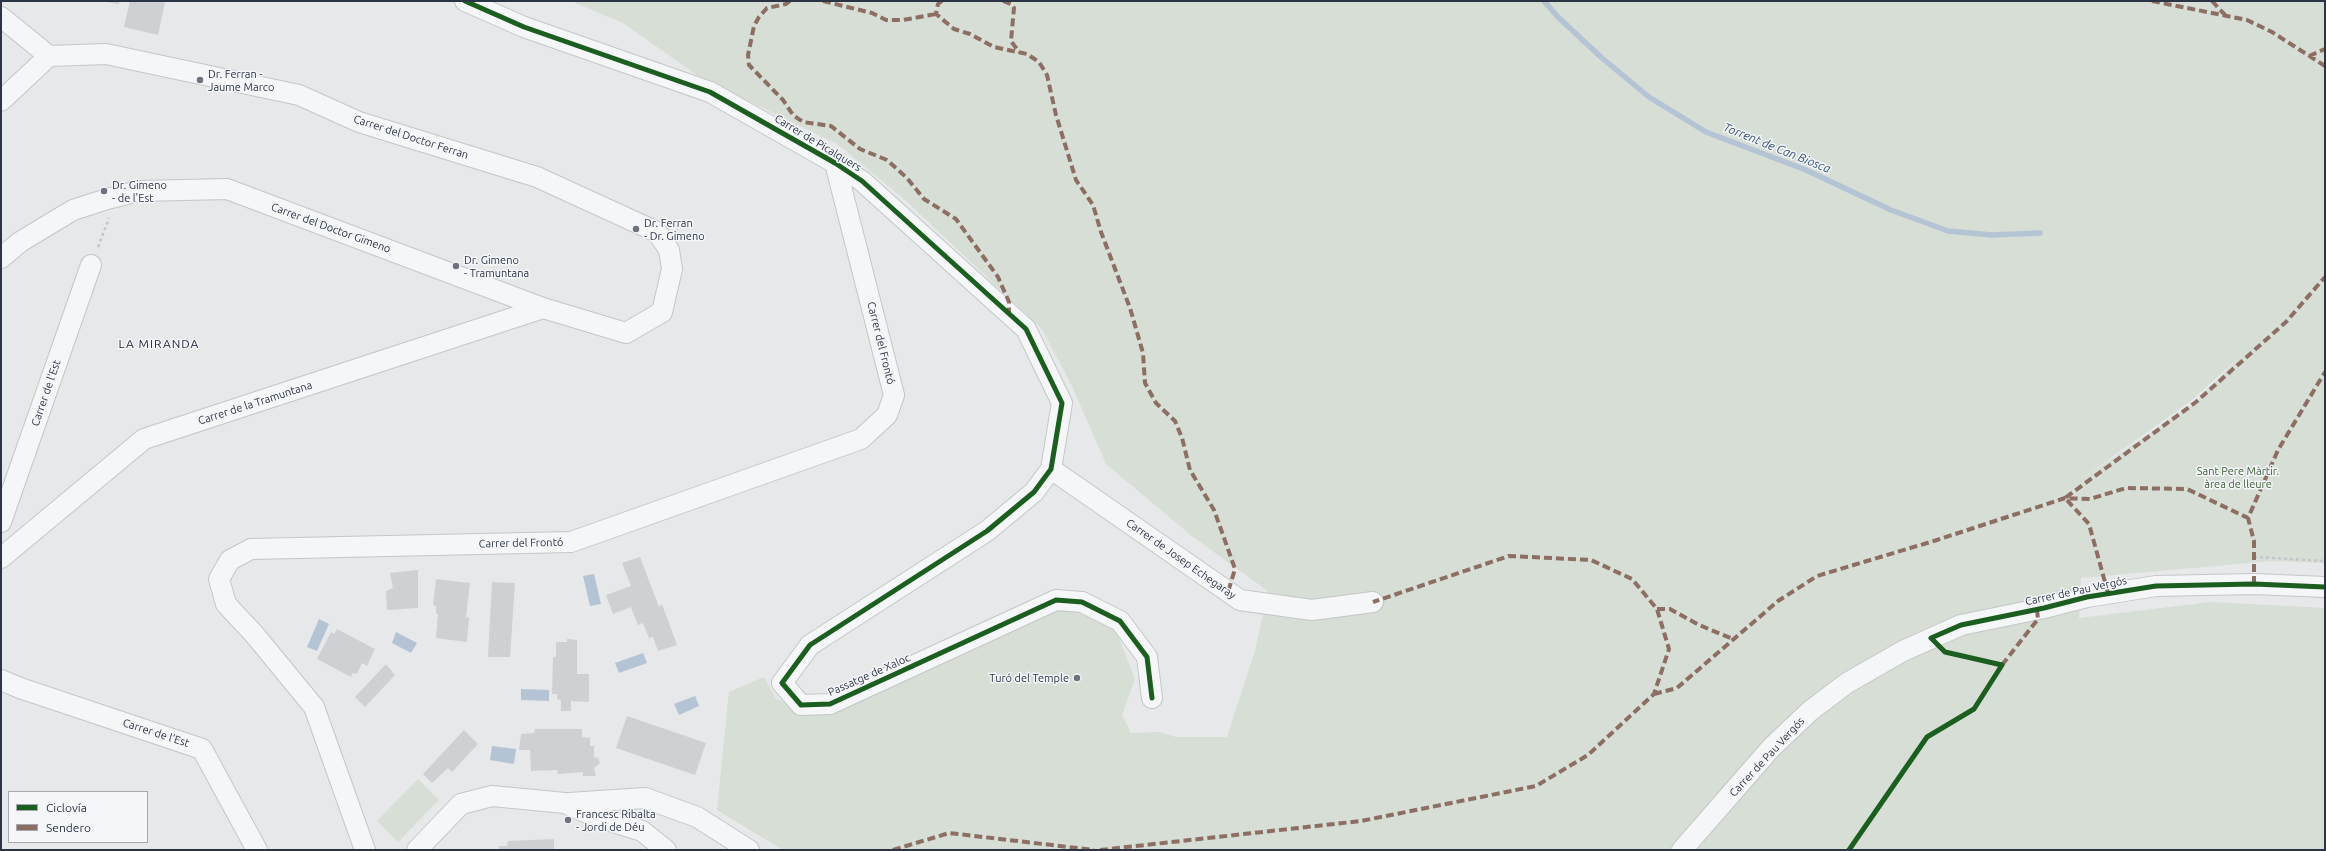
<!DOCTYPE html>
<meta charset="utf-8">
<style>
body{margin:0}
#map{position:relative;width:2326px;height:851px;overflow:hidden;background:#e6e8ea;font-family:Ubuntu,sans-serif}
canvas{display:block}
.frame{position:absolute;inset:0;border:2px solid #2b3445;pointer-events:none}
.legend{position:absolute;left:8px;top:791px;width:140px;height:52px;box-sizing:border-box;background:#f4f6f9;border:1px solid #a4a8b1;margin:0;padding:5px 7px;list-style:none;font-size:12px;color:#2b3445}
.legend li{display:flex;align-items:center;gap:8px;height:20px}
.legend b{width:20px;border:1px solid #a4a8b1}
</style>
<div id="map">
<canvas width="2326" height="851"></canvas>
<div class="frame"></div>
<ul class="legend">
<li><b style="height:5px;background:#1b5e20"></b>Ciclovía</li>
<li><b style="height:5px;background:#8d6e63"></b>Sendero</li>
</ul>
</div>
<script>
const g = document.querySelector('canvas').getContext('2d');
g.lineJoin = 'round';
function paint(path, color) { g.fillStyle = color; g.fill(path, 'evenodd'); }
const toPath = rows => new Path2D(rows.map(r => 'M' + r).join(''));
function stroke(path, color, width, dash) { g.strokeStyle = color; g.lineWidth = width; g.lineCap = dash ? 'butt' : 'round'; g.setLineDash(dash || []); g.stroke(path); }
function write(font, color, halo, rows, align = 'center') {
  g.font = font + ' Ubuntu,sans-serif'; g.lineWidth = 3; g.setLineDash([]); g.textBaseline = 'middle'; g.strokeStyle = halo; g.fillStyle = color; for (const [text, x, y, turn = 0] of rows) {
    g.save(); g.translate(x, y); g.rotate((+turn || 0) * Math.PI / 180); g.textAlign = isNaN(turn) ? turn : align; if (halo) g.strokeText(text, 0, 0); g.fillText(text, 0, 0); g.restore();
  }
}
const green = toPath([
 [571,1,2325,1,2325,563,2272,561,2081,578,2079,618,2211,602,2325,608,2325,850,783,850,717,810,729,692,764,677,776,699,811,711,1047,610,1074,608,1115,628,1135,679,1122,715,1131,733,1159,732,1176,737,1227,737,1255,651,1268,591,1193,537,1106,464,1072,386,1042,329,904,199,837,144,701,78,623,23],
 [2241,355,2196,402,2077,482,2192,400],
 [418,779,439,800,398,842,377,821]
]);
const water = toPath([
 [594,574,601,604,590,606,583,576],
 [319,619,329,624,317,651,307,647],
 [396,632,417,643,411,653,392,643],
 [643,653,647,663,619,673,615,663],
 [521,689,549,690,549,701,521,700],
 [695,696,699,706,679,715,674,704],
 [492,746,516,749,514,764,490,760]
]);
const stream = toPath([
 [1544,1,1558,17,1602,58,1649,97,1706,132,1806,170,1891,210,1948,231,1992,235,2040,233]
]);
const building = toPath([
 [99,1,119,1,119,4],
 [130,1,165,2,158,35,124,27],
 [640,557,659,607,662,604,677,645,658,651,653,637,649,638,643,623,638,625,631,607,613,614,606,595,631,586,622,563],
 [418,570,418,608,387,610,386,591,393,588,390,573],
 [436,579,470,583,466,618,469,617,467,642,436,638,438,614,436,614,436,606,433,605],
 [492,582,515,583,510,657,488,657],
 [337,629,375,649,367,666,362,663,357,674,353,673,351,677,317,659,331,632,334,634],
 [567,639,577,640,577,674,589,674,589,702,571,701,571,711,561,711,561,700,557,699,557,694,552,694,553,657,556,657,556,642,567,642],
 [386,664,395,675,365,707,355,697],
 [627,716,706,743,695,775,616,748],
 [535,729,582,729,582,737,590,738,590,746,594,746,594,758,598,757,600,763,594,768,596,776,583,776,583,772,558,774,557,770,531,771,530,750,519,750,521,734,534,733],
 [464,730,478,744,452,772,448,768,432,783,423,774],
 [554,839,554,850,499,850,499,846,507,846,508,841]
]);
const path = toPath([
 [98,247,109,218],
 [2254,557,2325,561]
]);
const minor = toPath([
 [465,1,524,27,710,92,835,163,862,181,1026,329,1062,403,1051,469,1034,492,987,531,810,645,782,683,801,705,830,704,1056,600,1082,602,1120,621,1147,657,1152,698],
 [1,17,49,56],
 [1,101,49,56],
 [1,258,20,242,73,210,107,199,139,191,227,189,543,308,626,333,662,312,672,269,669,250,657,232,537,177,359,122,299,95,106,54,49,56],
 [1051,469,1240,600,1312,610,1373,602],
 [1,522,91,265],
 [1,558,144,439,543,308],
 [1,680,20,688,202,749,257,850],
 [569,803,645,798,697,817,749,850],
 [365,850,314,707,254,634,226,604,219,579,230,560,251,549,571,542,861,439,887,415,894,395,835,163],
 [417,850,461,804,492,796,565,803,594,816,642,831,666,850],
 [1682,850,1771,748,1810,711,1847,683,1903,651,1961,625,2044,608,2087,597,2156,586,2254,584,2325,587]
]);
const quiet = toPath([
 [790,1,786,4,767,8,759,17,754,26,748,55,749,65,783,100,793,115,803,122,831,126,860,149,887,160,907,178,924,199,956,219,998,277,1009,302,1009,313],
 [823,1,872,13,886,20,903,20,936,14],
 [942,1,938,4,936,14,954,29,970,34,994,47,1027,54,1039,62,1047,75,1056,115,1076,180,1093,205,1101,232,1130,308,1143,353,1145,383,1156,403,1175,421,1182,438,1190,470,1214,510,1223,535,1235,569,1228,592],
 [1003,1,1011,4,1014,8,1011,41,1019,52],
 [2152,1,2247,20,2272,32,2325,66],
 [2212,1,2226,16],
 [2309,56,2325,49],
 [2254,584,2254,541,2248,518,2278,450,2325,372],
 [2108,593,2089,524,2065,498,2196,402,2286,322,2325,277],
 [1657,609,1670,609,1699,625,1733,639],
 [2002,665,2038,619,2037,610],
 [1654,694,1677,688,1778,601,1817,576,1937,540,2065,498,2090,499,2126,488,2187,489,2248,518],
 [893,850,949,833,1094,850],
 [1100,850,1361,821,1536,786,1588,755,1654,694,1669,649,1657,609,1632,579,1591,560,1509,556,1373,602]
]);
const cycleway = toPath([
 [465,1,524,27,710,92,835,163,862,181,1026,329,1062,403,1051,469,1034,492,987,531,810,645,782,683,801,705,830,704,1056,600,1082,602,1120,621,1147,657,1152,698],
 [1849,850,1927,737,1974,709,2002,665,1945,652,1931,638,1961,625,2044,608,2087,597,2156,586,2254,584,2325,587]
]);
const markers = [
 [200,80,4,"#6c737f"],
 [104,191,4,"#6c737f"],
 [636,229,4,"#6c737f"],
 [456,266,4,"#6c737f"],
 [1077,678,4,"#6c737f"],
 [568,820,4,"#6c737f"]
];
const poiNames = [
 ["Dr. Ferran -",208,74],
 ["Jaume Marco",208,87],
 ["Dr. Gimeno",112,185],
 ["- de l'Est",112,198],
 ["Dr. Ferran",644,223],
 ["- Dr. Gimeno",644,236],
 ["Dr. Gimeno",464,260],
 ["- Tramuntana",464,273],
 ["Turó del Temple",1069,678,"right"],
 ["Francesc Ribalta",576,814],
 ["- Jordi de Déu",576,827]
];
const streetNames = [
 ["Carrer del Doctor Ferran",411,137,18],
 ["Carrer de Picalquers",818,143,31],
 ["Carrer del Doctor Gimeno",331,228,20],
 ["Carrer del Frontó",881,343,76],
 ["Carrer de l'Est",46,393,-71],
 ["Carrer de la Tramuntana",255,403,-18],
 ["Carrer del Frontó",521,543,-1],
 ["Carrer de Josep Echegaray",1181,559,35],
 ["Carrer de Pau Vergós",2076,591,-12],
 ["Passatge de Xaloc",869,675,-24],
 ["Carrer de l'Est",156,733,18],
 ["Carrer de Pau Vergós",1767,757,-47]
];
const parkNames = [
 ["Sant Pere Màrtir.",2238,471],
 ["àrea de lleure",2238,484]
];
const waterNames = [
 ["Torrent de Can Biosca",1777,148,22]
];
const neighbourhoodNames = [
 ["LA MIRANDA",159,344]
];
paint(green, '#d6ded6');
paint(water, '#b4c4d5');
stroke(stream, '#b4c4d5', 5.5);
paint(building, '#ced0d3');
stroke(minor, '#c4c6c8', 22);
stroke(path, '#c5c6ca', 2.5, [3, 3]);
stroke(minor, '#f5f6f7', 20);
stroke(quiet, '#8d6e63', 4, [8, 4]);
stroke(cycleway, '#1b5e20', 5);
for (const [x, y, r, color] of markers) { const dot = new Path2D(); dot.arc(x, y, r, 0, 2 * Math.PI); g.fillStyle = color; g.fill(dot); stroke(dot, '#f4f6f9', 1.5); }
write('11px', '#2b3445', '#f4f6f9', poiNames, 'left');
write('11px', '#2b3445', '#f4f6f9', streetNames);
write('11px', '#3f6138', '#f4f6f9', parkNames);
write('italic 12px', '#34527a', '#f4f6f9', waterNames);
g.letterSpacing = '1px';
write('12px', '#1d2536', '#f4f6f9', neighbourhoodNames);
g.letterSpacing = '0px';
</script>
